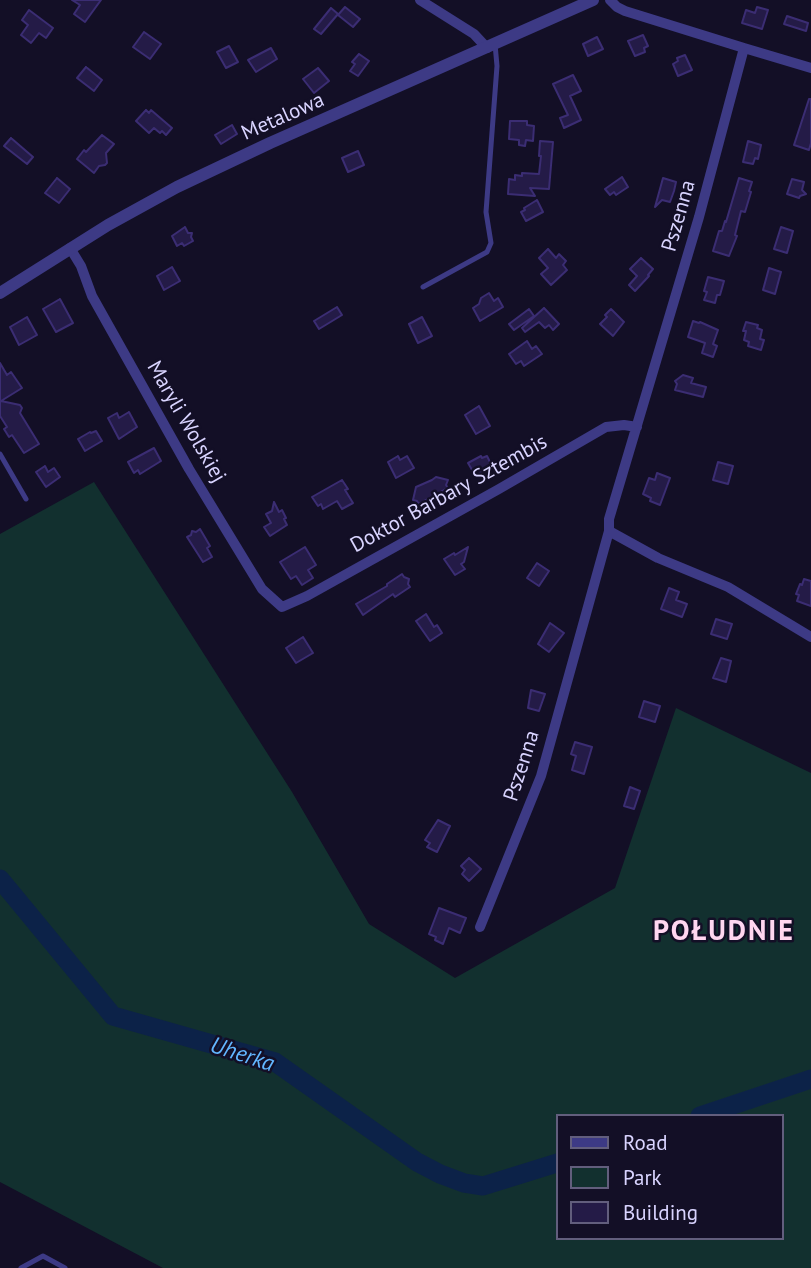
<!DOCTYPE html>
<meta charset="utf-8">
<style>
body{margin:0}
#map{position:relative;width:811px;height:1268px;overflow:hidden;background:#130f26;font-family:"PT Sans",sans-serif}
canvas{display:block}
.legend{position:absolute;left:556px;top:1114px;width:228px;height:126px;box-sizing:border-box;background:#130f26;border:2px solid #625e7d;margin:0;padding:9px 12px;list-style:none;font-size:21px;color:#d9d4ff}
.legend li{display:flex;align-items:center;gap:14px;height:35px}
.legend b{width:35px;border:2px solid #625e7d}
</style>
<div id="map">
<canvas width="811" height="1268"></canvas>
<ul class="legend">
<li><b style="height:9px;background:#3d3a85"></b>Road</li>
<li><b style="height:19px;background:#12302f"></b>Park</li>
<li><b style="height:19px;background:#241b47"></b>Building</li>
</ul>
</div>
<script>
const g = document.querySelector('canvas').getContext('2d');
g.lineJoin = 'round';
function paint(path, color) { g.fillStyle = color; g.fill(path, 'evenodd'); }
const toPath = rows => new Path2D(rows.map(r => 'M' + r).join(''));
function stroke(path, color, width, dash) { g.strokeStyle = color; g.lineWidth = width; g.lineCap = dash ? 'butt' : 'round'; g.setLineDash(dash || []); g.stroke(path); }
function write(font, color, halo, rows, align = 'center') {
  g.font = font + ' "PT Sans",sans-serif'; g.lineWidth = 5; g.setLineDash([]); g.textBaseline = 'middle'; g.strokeStyle = halo; g.fillStyle = color; for (const [text, x, y, turn = 0] of rows) {
    g.save(); g.translate(x, y); g.rotate((+turn || 0) * Math.PI / 180); g.textAlign = isNaN(turn) ? turn : align; if (halo) g.strokeText(text, 0, 0); g.fillText(text, 0, 0); g.restore();
  }
}
const green = toPath([
 [94,482,292,792,369,924,455,978,615,888,676,708,811,773,811,1268,163,1268,0,1182,0,534],
 [557,1116,781,1116,781,1238,557,1238]
]);
const river = toPath([
 [0,879,113,1016,275,1062,417,1162,440,1174,464,1183,483,1186,557,1163],
 [700,1116,811,1079]
]);
const building = toPath([
 [72,0,101,0,85,22,74,14,80,5,72,0],
 [345,7,360,19,353,27,338,15,345,7],
 [757,7,768,10,762,29,742,23,746,10,755,13,757,7],
 [331,8,338,14,321,34,314,29,331,8],
 [29,10,53,28,46,38,39,33,31,43,21,35,28,25,22,20,29,10],
 [787,16,808,23,806,31,784,24,787,16],
 [144,32,161,44,150,59,133,47,144,32],
 [643,35,648,46,644,48,645,52,635,56,628,41,643,35],
 [597,37,603,49,588,56,583,44,597,37],
 [229,46,238,62,226,68,217,52,229,46],
 [271,48,277,59,256,72,248,60,271,48],
 [359,54,369,61,358,76,350,71,355,64,352,62,359,54],
 [685,55,692,70,678,76,673,64,678,61,677,58,685,55],
 [86,67,102,80,94,91,77,78,86,67],
 [318,68,329,81,314,93,303,79,318,68],
 [573,75,581,91,570,96,581,120,564,128,560,118,568,115,553,84,573,75],
 [809,99,811,99,811,143,809,150,794,145,809,99],
 [146,110,149,113,151,110,172,128,166,135,162,131,160,133,154,128,149,133,136,121,146,110],
 [510,121,527,121,527,125,534,126,533,141,526,140,525,146,519,145,519,140,509,139,510,121],
 [232,125,237,134,221,144,215,135,232,125],
 [102,135,114,144,106,153,107,163,105,165,99,166,94,173,77,159,84,150,86,152,102,135],
 [11,138,33,157,27,164,4,146,11,138],
 [540,141,553,142,549,189,530,188,535,196,508,194,509,179,515,180,515,175,522,176,522,173,539,174,541,156,539,156,540,141],
 [748,141,761,145,758,159,755,158,753,164,743,162,748,141],
 [358,151,364,165,348,172,342,158,358,151],
 [622,177,628,187,616,195,614,192,610,195,605,189,622,177],
 [57,178,70,189,59,203,45,193,57,178],
 [663,178,676,182,674,191,670,202,662,200,655,207,663,178],
 [739,178,752,182,749,191,751,192,745,212,741,211,735,235,737,236,729,256,713,251,719,231,722,231,725,221,726,222,739,178],
 [792,179,804,182,802,190,806,194,800,196,799,198,787,194,792,179],
 [537,200,543,212,526,221,521,212,525,210,524,208,537,200],
 [185,227,188,233,192,233,191,237,193,241,184,246,182,243,177,246,172,236,185,227],
 [781,227,793,231,787,253,774,249,781,227],
 [548,249,556,258,559,254,566,261,563,265,567,270,551,285,541,274,548,268,539,258,548,249],
 [641,258,653,269,648,275,649,276,635,291,629,285,637,276,630,269,641,258],
 [172,267,180,281,164,290,157,276,172,267],
 [769,268,781,272,775,294,763,290,769,268],
 [708,277,724,281,720,295,717,295,715,303,704,300,707,292,704,291,708,277],
 [489,293,494,301,498,298,503,307,480,321,473,308,479,304,481,298,489,293],
 [60,299,73,323,56,332,43,309,60,299],
 [337,307,342,315,319,329,314,321,337,307],
 [544,308,559,324,553,330,549,325,545,328,539,322,525,332,522,328,544,308],
 [529,309,534,316,514,330,509,324,529,309],
 [611,309,624,322,613,336,600,324,607,317,605,315,611,309],
 [27,317,37,335,19,345,10,327,27,317],
 [422,317,432,336,418,343,409,324,422,317],
 [693,321,699,323,700,322,718,330,713,344,717,346,713,357,702,353,705,343,688,337,693,321],
 [746,322,758,325,757,328,762,330,760,339,764,340,761,350,748,346,749,342,744,340,746,331,743,331,746,322],
 [527,341,532,349,536,346,542,354,524,366,521,361,516,364,509,354,527,341],
 [0,363,7,375,11,372,22,388,1,401,20,405,22,408,20,413,39,444,24,453,12,435,9,437,4,429,7,427,0,416,0,363],
 [683,375,693,378,691,383,706,387,703,397,675,390,677,384,675,381,683,375],
 [479,406,490,426,476,434,465,415,479,406],
 [129,412,137,427,119,439,108,418,117,413,119,418,129,412],
 [96,431,102,441,85,451,78,439,90,432,91,433,96,431],
 [154,448,161,461,140,474,138,470,134,473,128,462,154,448],
 [398,456,400,460,407,456,414,468,396,478,388,462,398,456],
 [481,456,482,458,487,456,492,466,475,475,468,463,481,456],
 [718,462,733,466,728,484,713,480,718,462],
 [45,466,48,472,54,468,60,477,46,487,36,472,45,466],
 [657,473,670,478,660,505,650,501,651,498,643,494,649,478,655,480,657,473],
 [436,477,448,480,446,485,448,488,419,504,417,501,413,500,416,487,432,480,436,477],
 [342,480,348,489,345,490,353,503,342,509,337,501,323,509,321,504,318,506,312,497,342,480],
 [274,502,279,512,282,510,286,518,284,519,287,525,270,536,264,527,271,523,266,514,272,511,274,502],
 [200,529,210,546,207,548,212,557,203,562,187,537,191,535,192,531,196,532,200,529],
 [305,547,316,565,308,570,313,578,302,585,296,576,291,579,280,562,305,547],
 [468,547,464,562,461,564,465,569,455,575,444,559,454,553,455,555,468,547],
 [537,563,549,571,539,586,527,578,537,563],
 [402,574,404,577,409,579,408,584,410,587,395,597,393,594,363,615,356,604,387,586,387,584,402,574],
 [804,579,811,581,811,606,797,601,799,595,796,594,800,584,802,585,804,579],
 [669,588,679,592,676,600,687,604,682,617,661,609,669,588],
 [426,614,434,627,437,625,442,633,430,641,416,621,426,614],
 [716,619,732,624,727,639,711,634,716,619],
 [550,623,564,633,549,652,538,644,550,623],
 [303,637,313,653,296,663,286,648,303,637],
 [721,658,731,661,726,682,713,678,721,658],
 [531,690,545,694,539,711,528,708,531,690],
 [644,701,660,706,655,722,639,717,644,701],
 [575,742,592,747,584,774,572,770,576,756,571,754,575,742],
 [630,787,640,791,634,809,624,806,630,787],
 [438,820,450,826,437,852,427,847,430,843,425,840,438,820],
 [469,858,481,869,469,881,462,874,465,870,461,866,469,858],
 [439,908,466,918,460,933,449,928,443,944,435,940,436,937,429,934,439,908]
]);
const service = toPath([
 [423,287,487,252,491,243,486,212,497,66,495,44],
 [0,454,26,499],
 [21,1268,43,1256,65,1268]
]);
const minor = toPath([
 [420,0,474,34,487,48],
 [744,48,811,68],
 [70,248,81,266,92,296,189,469,262,589,282,607,307,596,499,489,606,427,624,425,637,427],
 [609,531,658,558,728,587,811,637],
 [480,927,541,776,609,531,609,519,699,217,744,48,625,11,617,7,610,0]
]);
const tertiary = toPath([
 [0,293,108,225,177,187,270,143,593,0]
]);
const streetNames = [
 ["Metalowa",283,117,-24],
 ["Pszenna",679,216,-74],
 ["Maryli Wolskiej",186,422,60],
 ["Doktor Barbary Sztembis",449,494,-29],
 ["Pszenna",522,766,-72]
];
const waterNames = [
 ["Uherka",242,1055,18]
];
const districtNames = [
 ["POŁUDNIE",724,932]
];
paint(green, '#12302f');
stroke(river, '#0c2248', 19);
paint(building, '#241b47');
stroke(building, '#3b2d73', 2);
stroke(service, '#3d3a85', 5);
stroke(minor, '#3d3a85', 10);
stroke(tertiary, '#3d3a85', 12);
write('21px', '#d9d4ff', '#130f26', streetNames);
write('italic 23px', '#62b6ff', '#130f26', waterNames);
g.letterSpacing = '2px';
write('bold 28px', '#ffd6f0', '#130f26', districtNames);
g.letterSpacing = '0px';
</script>
